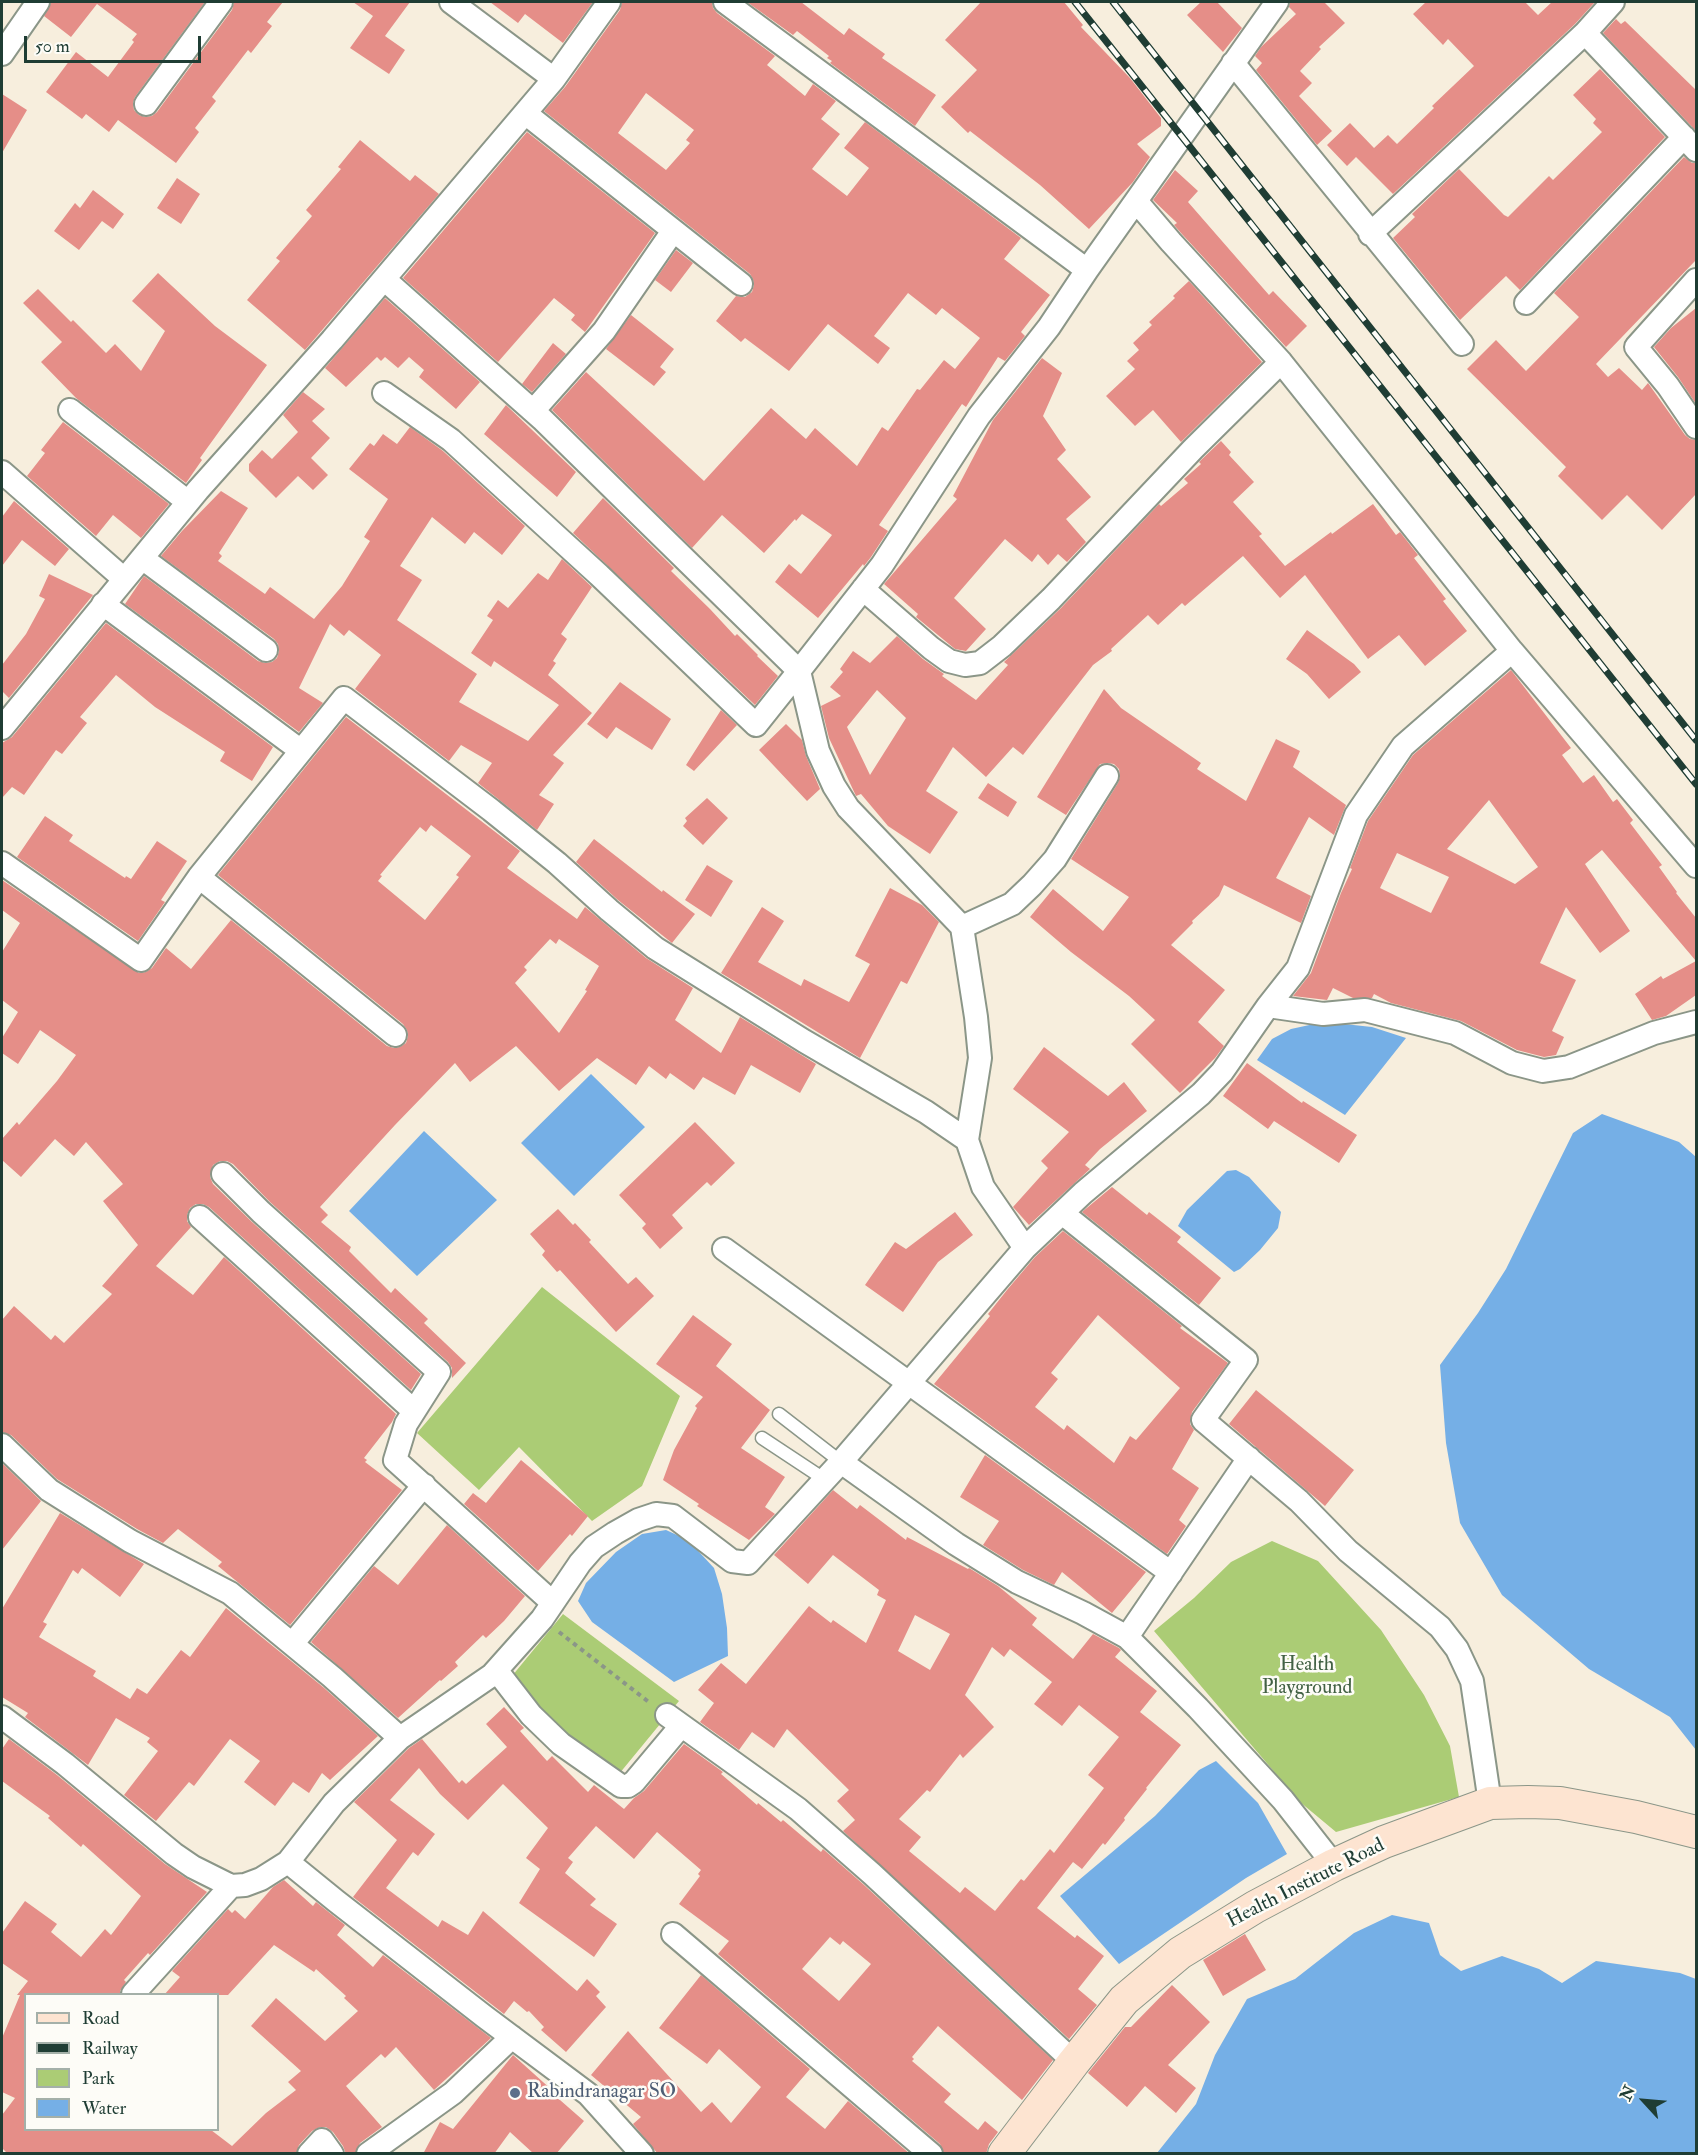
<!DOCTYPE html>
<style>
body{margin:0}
#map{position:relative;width:1698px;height:2155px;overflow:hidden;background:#f7eedd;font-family:"IM FELL Double Pica",serif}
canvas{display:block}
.frame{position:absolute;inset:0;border:3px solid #1f3d34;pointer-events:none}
.legend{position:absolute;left:24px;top:1993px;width:195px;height:138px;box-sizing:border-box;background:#fdfcf7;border:2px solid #a4b0a9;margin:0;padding:8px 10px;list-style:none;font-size:18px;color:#1f3d34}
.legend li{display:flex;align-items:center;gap:12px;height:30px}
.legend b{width:30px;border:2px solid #a4b0a9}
.north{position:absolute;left:1614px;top:2071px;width:60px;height:60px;-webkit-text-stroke:4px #fdfcf7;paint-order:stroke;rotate:296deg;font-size:16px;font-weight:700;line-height:24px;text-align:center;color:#1f3d34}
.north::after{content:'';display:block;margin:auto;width:21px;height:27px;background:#1f3d34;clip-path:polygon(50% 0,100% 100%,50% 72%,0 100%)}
.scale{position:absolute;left:24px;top:36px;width:177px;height:27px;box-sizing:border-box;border:3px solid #1f3d34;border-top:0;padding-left:8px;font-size:18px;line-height:21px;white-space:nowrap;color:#1f3d34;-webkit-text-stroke:4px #fdfcf7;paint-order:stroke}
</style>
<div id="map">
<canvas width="1698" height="2155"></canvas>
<div class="frame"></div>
<ul class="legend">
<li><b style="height:8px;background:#fde4d1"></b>Road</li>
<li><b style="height:8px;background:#1f3d34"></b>Railway</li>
<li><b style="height:16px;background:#abcc75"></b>Park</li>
<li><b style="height:16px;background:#75afe6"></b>Water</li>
</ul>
<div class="north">N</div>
<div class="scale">50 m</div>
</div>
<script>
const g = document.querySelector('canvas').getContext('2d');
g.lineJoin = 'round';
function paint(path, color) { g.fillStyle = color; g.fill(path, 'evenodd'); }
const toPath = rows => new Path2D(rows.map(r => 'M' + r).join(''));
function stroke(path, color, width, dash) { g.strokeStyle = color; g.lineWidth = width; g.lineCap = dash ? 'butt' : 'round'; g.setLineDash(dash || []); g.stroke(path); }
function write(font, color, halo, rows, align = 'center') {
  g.font = font + ' "IM FELL Double Pica",serif'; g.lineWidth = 5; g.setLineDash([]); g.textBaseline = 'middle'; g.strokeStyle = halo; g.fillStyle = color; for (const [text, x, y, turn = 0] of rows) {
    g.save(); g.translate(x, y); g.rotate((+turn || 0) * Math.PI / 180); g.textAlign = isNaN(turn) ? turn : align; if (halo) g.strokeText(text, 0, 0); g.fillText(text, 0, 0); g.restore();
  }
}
const green = toPath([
 [542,1287,680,1396,642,1486,592,1521,519,1447,479,1490,417,1433],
 [1272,1541,1318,1561,1381,1630,1424,1695,1450,1746,1459,1797,1336,1832,1300,1802,1154,1631,1194,1598,1231,1562],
 [563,1614,679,1701,619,1774,574,1744,538,1710,512,1676]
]);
const water = toPath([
 [1314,1024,1344,1024,1372,1027,1406,1038,1345,1115,1257,1060,1272,1039,1291,1029],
 [591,1074,645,1127,574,1196,521,1143],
 [1602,1114,1679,1142,1696,1157,1696,1750,1670,1717,1589,1669,1502,1595,1460,1523,1446,1443,1440,1365,1478,1313,1506,1269,1573,1133],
 [424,1131,497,1200,417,1276,349,1211],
 [1236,1170,1249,1177,1281,1212,1278,1228,1260,1250,1240,1269,1234,1272,1178,1226,1187,1210,1227,1171],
 [666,1530,688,1540,714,1568,722,1594,727,1628,728,1656,674,1682,592,1622,578,1601,586,1583,616,1552,642,1534],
 [1216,1761,1258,1803,1287,1854,1246,1878,1119,1964,1060,1896,1155,1816,1199,1770],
 [1392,1915,1429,1923,1440,1955,1461,1971,1502,1956,1539,1969,1562,1983,1596,1961,1680,1973,1696,1979,1696,2153,1157,2153,1196,2104,1215,2055,1247,1999,1295,1979,1354,1933]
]);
const building = toPath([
 [51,2,205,2,135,97,133,103,134,110,139,115,145,117,152,116,157,112,232,10,234,2,283,2,267,22,272,26,251,53,248,50,212,97,216,101,195,128,199,132,176,163,118,120,109,132,86,114,82,119,46,92,76,52,108,77,134,42,132,40,137,34,97,4,71,37,44,16],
 [353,2,410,2,385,36,405,50,389,74,350,48,373,16],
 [490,2,593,2,563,43,525,14,518,23],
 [622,2,712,2,713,8,717,13,775,56,767,65,805,96,813,84,836,101,821,119,840,134,812,169,847,196,869,168,844,148,865,122,1021,238,1004,259,1050,295,1021,332,1025,336,1005,361,998,357,966,407,962,404,879,525,888,531,871,557,864,566,863,564,818,618,775,582,789,564,801,574,832,535,802,514,796,521,795,519,764,553,722,515,692,548,552,410,586,372,704,481,771,408,806,439,815,428,857,466,882,427,888,431,917,389,920,390,944,360,955,369,980,338,942,308,936,315,908,293,874,336,890,348,878,364,828,324,789,371,745,338,741,342,716,321,736,296,745,297,752,292,754,285,753,279,750,274,544,111,565,87,620,10],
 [646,93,694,130,686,140,690,143,666,170,618,133],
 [747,2,801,2,844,35,849,28,885,54,882,58,936,95,915,126,830,63,832,61,827,58,829,56,797,31,793,35],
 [981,2,1064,2,1083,25,1081,27,1130,78,1161,118,1161,126,1137,144,1150,157,1133,182,1089,229,1040,185,970,131,968,133,941,107,977,70,945,40],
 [1201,2,1217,2,1242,28,1223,52,1187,15],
 [1290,2,1324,2,1345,23,1319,47,1321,49,1300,71,1312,83,1299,96,1332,131,1317,145,1256,70,1262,63,1255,56,1261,47,1296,14,1289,7],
 [1426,2,1525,2,1538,15,1552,2,1595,2,1575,24,1393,194,1356,157,1347,166,1327,145,1350,123,1374,148,1388,135,1397,144,1434,108,1432,106,1474,66,1448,39,1443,45,1413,14],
 [1616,19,1621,24,1625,21,1696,90,1696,131,1603,33],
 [1600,69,1665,137,1520,290,1506,276,1460,320,1393,238,1415,217,1412,214,1459,169,1504,215,1508,217,1549,176,1553,180,1602,132,1593,123,1596,119,1573,95],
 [2,94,27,110,2,153],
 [527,132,655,233,585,332,571,320,575,315,554,298,498,362,403,278],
 [360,140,410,181,415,175,439,194,305,350,247,300,280,261,276,258,312,216,306,210,341,169,338,167],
 [1684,157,1692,163,1696,163,1696,260,1596,364,1608,377,1619,368,1642,390,1648,383,1685,435,1690,439,1696,440,1696,494,1662,530,1627,495,1602,520,1558,476,1566,467,1467,369,1496,340,1526,371,1579,317,1554,293],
 [1175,170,1198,191,1188,202,1269,295,1273,291,1307,326,1286,347,1181,233,1174,225,1177,223,1153,200],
 [177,178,200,194,181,224,157,208],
 [93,190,124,214,113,229,102,221,79,250,54,231,75,203,80,208],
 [676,250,693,263,671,292,655,280],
 [158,273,215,326,267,365,200,458,202,460,186,483,76,398,41,362,62,342,23,303,38,289,71,322,73,320,106,353,115,344,141,371,165,331,132,301],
 [1189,281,1262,362,1181,442,1153,410,1135,426,1106,396,1135,369,1127,361,1139,350,1133,343,1152,325,1149,322,1175,298,1173,296],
 [385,298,480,382,456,409,419,377,424,370,409,357,398,368,385,357,381,361,377,357,346,387,325,368],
 [1696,308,1696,404,1678,377,1654,347,1671,328],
 [631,315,674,349,660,367,666,372,654,386,606,349],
 [553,343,566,354,532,392,522,384],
 [1042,358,1062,373,1043,416,1066,450,1057,459,1091,497,1066,519,1086,542,1067,562,1058,554,1048,565,1038,554,1032,562,1005,539,954,598,986,629,966,651,955,649,916,617,918,614,884,584,957,499,953,496,993,420],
 [303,392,325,409,312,421,330,438,311,458,328,475,313,490,298,476,276,498,249,471,249,464,262,450,272,459,298,432,283,415],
 [506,405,576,472,557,497,484,434],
 [63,422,169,504,141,538,113,515,96,536,27,476,45,453,41,450],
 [410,427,443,451,525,526,502,555,474,532,465,544,432,517,400,566,422,580,397,620,477,674,459,702,528,741,559,705,494,661,491,667,471,653,493,620,487,616,498,600,508,608,538,573,548,580,562,559,592,587,561,634,567,639,553,661,556,663,548,675,592,713,553,755,564,763,539,795,554,804,537,830,478,783,492,763,461,745,449,761,355,689,381,655,349,630,344,636,330,624,299,688,323,703,299,732,125,604,144,576,258,661,265,663,272,662,277,658,279,651,278,644,274,639,161,556,182,531,221,491,248,508,219,553,222,556,218,561,265,594,270,587,314,619,342,586,370,541,364,537,388,499,349,469,370,443,374,446,383,434,397,444],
 [1221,441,1231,452,1229,455,1254,482,1233,502,1262,534,1259,536,1285,566,1331,532,1332,534,1373,504,1396,535,1400,532,1418,555,1414,558,1446,599,1443,601,1467,631,1425,666,1399,635,1368,659,1305,575,1280,598,1243,556,1185,606,1182,603,1158,625,1148,615,1111,649,1112,651,1093,665,1023,755,1013,747,986,777,953,747,926,791,958,812,930,854,888,826,861,794,856,796,829,738,821,706,841,696,830,687,843,672,840,669,853,651,870,663,897,636,923,659,944,674,942,676,976,700,1008,665,1004,662,1061,608,1159,504,1161,506,1188,483,1184,479,1201,464,1199,462],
 [877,690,906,718,870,775,847,727],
 [603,498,674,568,671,571,710,609,735,636,737,634,758,655,757,656,778,676,755,705,573,533],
 [14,501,69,549,55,566,22,540,2,566,2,517],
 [49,574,93,595,9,698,2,691,2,665,26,634,45,599,39,596],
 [106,623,273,747,252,781,220,761,225,752,155,707,116,675,80,717,87,723,62,754,56,750,24,795,12,787,2,798,2,743,12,737],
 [1307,630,1354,664,1361,672,1329,699,1307,674,1286,659],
 [1511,670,1571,748,1562,755,1583,783,1594,775,1613,802,1617,799,1633,820,1630,823,1662,865,1659,867,1677,892,1676,893,1696,918,1696,995,1666,1016,1652,1020,1635,994,1661,976,1663,979,1696,961,1602,850,1585,864,1630,931,1600,953,1566,907,1540,963,1576,980,1552,1031,1564,1037,1556,1055,1544,1057,1517,1050,1461,1021,1391,1003,1374,994,1372,998,1353,998,1333,988,1327,1000,1293,996,1311,973,1341,893,1352,869,1350,868,1368,821,1413,755],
 [1489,800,1538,867,1515,884,1447,849],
 [1397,853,1449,877,1431,913,1380,888],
 [620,682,671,719,652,750,616,727,607,739,587,724],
 [1104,689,1121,708,1201,763,1197,769,1246,801,1276,739,1300,751,1293,767,1346,805,1334,835,1309,817,1276,878,1311,896,1301,923,1224,885,1219,896,1192,921,1193,923,1171,945,1225,990,1198,1022,1224,1046,1215,1058,1180,1093,1131,1044,1155,1020,1129,996,1071,952,1030,917,1053,889,1103,931,1129,897,1071,859,1118,783,1120,776,1119,769,1114,764,1108,763,1100,764,1066,815,1037,797],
 [721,710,737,725,694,771,686,765],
 [346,717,520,851,507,868,577,919,585,907,646,958,693,988,675,1020,721,1053,740,1017,816,1064,800,1093,751,1065,735,1095,703,1077,694,1090,670,1073,666,1079,649,1066,636,1085,597,1058,559,1091,516,1046,470,1082,455,1063,395,1125,320,1207,328,1215,321,1222,351,1247,349,1251,391,1293,395,1288,428,1319,424,1323,466,1363,452,1378,452,1368,448,1362,270,1202,233,1164,227,1161,220,1161,213,1165,210,1177,213,1184,252,1222,421,1374,411,1390,209,1207,203,1204,196,1204,190,1208,187,1215,187,1221,191,1227,156,1266,193,1295,224,1257,396,1414,392,1422,364,1458,367,1460,365,1462,402,1490,290,1625,218,1566,222,1562,178,1529,163,1543,137,1529,57,1479,11,1435,2,1432,2,1320,14,1306,51,1340,55,1335,64,1343,112,1294,102,1286,138,1245,103,1201,123,1184,86,1142,74,1156,55,1139,21,1177,2,1160,2,1139,17,1122,19,1125,57,1081,76,1055,40,1030,18,1064,2,1053,2,1038,18,1012,2,1000,2,952,20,923,2,910,2,880,139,973,146,972,152,968,166,948,191,969,231,920,387,1046,394,1048,400,1047,406,1043,408,1036,407,1030,403,1024,218,875],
 [431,825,471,856,456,875,459,877,425,920,378,881,382,876,380,875,420,827,426,832],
 [550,939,556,944,559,939,599,966,585,990,587,991,559,1033,515,983,527,970,524,967],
 [786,724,802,740,806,756,820,789,807,801,759,750],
 [988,783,1017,802,1008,817,978,798],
 [707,798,728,818,703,845,683,826,687,821,685,818],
 [45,816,73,835,69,841,125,878,126,876,131,879,157,841,187,861,161,900,165,902,138,941,17,857],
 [594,839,662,892,663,890,695,914,672,943,618,900,576,862],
 [707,865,733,881,711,917,685,900],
 [890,888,922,905,939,922,907,984,901,981,860,1058,721,973,762,907,784,921,758,962,801,986,804,979,849,1002,870,964,855,956],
 [1044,1047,1108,1096,1124,1082,1147,1111,1100,1149,1085,1165,1090,1169,1029,1225,1013,1207,1048,1168,1041,1161,1069,1132,1013,1089],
 [1247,1063,1302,1103,1303,1101,1357,1135,1339,1163,1274,1121,1268,1129,1223,1096],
 [695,1122,735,1163,711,1186,707,1182,672,1215,683,1228,660,1249,642,1228,646,1224,619,1195],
 [1112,1187,1147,1215,1149,1212,1181,1237,1177,1242,1221,1278,1199,1305,1082,1212],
 [558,1209,573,1225,575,1223,591,1240,589,1242,628,1284,636,1277,654,1296,616,1332,560,1270,557,1272,542,1255,545,1251,530,1234],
 [955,1212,973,1235,938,1262,903,1312,865,1285,895,1242,906,1249],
 [1063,1231,1182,1326,1180,1328,1228,1363,1192,1412,1190,1424,1194,1430,1172,1469,1199,1488,1179,1520,1186,1526,1167,1554,934,1384,990,1316,988,1314,1007,1290,1035,1257],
 [1098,1315,1180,1388,1136,1440,1130,1436,1114,1463,1067,1425,1064,1430,1035,1407,1058,1379,1051,1373],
 [693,1315,732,1344,716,1366,770,1410,741,1448,785,1477,765,1507,775,1514,749,1540,697,1506,699,1504,663,1480,674,1450,697,1408,695,1406,703,1397,656,1364],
 [1256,1390,1354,1470,1325,1506,1229,1424],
 [985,1455,1146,1572,1112,1613,1062,1572,1054,1585,1023,1570,983,1545,999,1521,960,1497],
 [521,1460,588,1516,572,1536,570,1534,538,1571,464,1504,473,1493,486,1503],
 [2,1463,41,1501,2,1550],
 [833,1490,857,1509,860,1505,906,1540,907,1537,968,1569,969,1568,998,1586,1037,1618,1032,1625,1073,1659,1093,1634,1119,1648,1121,1650,1115,1657,1157,1691,1140,1712,1181,1745,1146,1788,1147,1789,1124,1818,1125,1820,1105,1845,1103,1843,1082,1869,1073,1862,1037,1908,1075,1938,1077,1935,1104,1956,1078,1989,1097,2005,1069,2039,843,1831,855,1820,837,1801,849,1790,787,1729,774,1748,752,1732,739,1750,700,1722,714,1703,698,1690,721,1663,746,1684,809,1606,831,1623,833,1620,866,1643,886,1600,877,1595,879,1590,833,1555,808,1584,774,1555],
 [915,1615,950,1634,930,1670,898,1651],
 [992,1647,1004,1657,1010,1649,1052,1682,1034,1704,1062,1726,1079,1705,1119,1737,1088,1775,1104,1788,1054,1853,1050,1849,1024,1881,1021,1879,995,1911,965,1887,960,1893,909,1851,921,1837,899,1819,927,1790,930,1792,960,1754,963,1758,994,1727,965,1695],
 [60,1513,144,1564,120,1597,82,1568,78,1574,73,1570,43,1622,47,1624,39,1637,96,1671,93,1676,130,1699,137,1688,147,1694,181,1650,190,1657,226,1608,323,1687,378,1736,330,1780,322,1773,309,1793,293,1782,275,1806,244,1782,260,1761,230,1739,194,1786,189,1782,156,1821,124,1795,158,1751,147,1742,150,1738,116,1718,88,1765,25,1717,28,1713,2,1697,2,1609],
 [447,1525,525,1596,504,1621,486,1638,483,1635,455,1662,458,1666,441,1681,440,1680,398,1718,311,1642,374,1566,398,1585],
 [504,1707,524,1728,520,1731,547,1761,552,1756,588,1792,594,1785,624,1809,634,1798,644,1791,684,1744,723,1772,721,1774,757,1805,758,1803,781,1822,783,1820,821,1852,823,1849,863,1884,1053,2060,1022,2100,938,2026,912,2057,914,2059,912,2061,951,2094,944,2102,978,2130,985,2121,998,2132,989,2144,986,2154,944,2154,940,2144,718,1954,729,1941,679,1904,700,1876,698,1874,701,1870,657,1832,634,1859,596,1826,568,1858,573,1862,565,1873,596,1899,590,1905,617,1924,594,1957,519,1903,540,1869,526,1858,548,1828,503,1784,468,1820,440,1794,419,1768,390,1800,435,1834,418,1856,413,1852,386,1888,438,1927,442,1920,468,1935,483,1911,577,1991,587,1979,600,1992,596,1996,606,2007,566,2052,541,2030,544,2027,529,2011,527,2012,514,2001,504,2014,353,1897,397,1840,354,1802,409,1748,422,1739,459,1783,462,1780,466,1784,507,1747,486,1724],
 [830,1937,840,1945,843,1941,871,1964,839,2001,802,1969],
 [9,1739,57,1775,165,1864,207,1892,150,1955,148,1953,124,1980,126,1982,120,1991,120,1995,26,1995,26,2130,211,2130,232,2146,266,2113,296,2090,288,2082,301,2071,251,2026,276,1998,325,2041,358,2011,344,1998,346,1996,316,1969,314,1972,274,1945,228,1995,164,1995,180,1977,172,1971,228,1909,232,1913,235,1910,245,1919,273,1887,284,1880,313,1906,316,1902,345,1925,337,1935,373,1967,383,1955,491,2038,434,2090,396,2047,385,2058,381,2054,346,2086,382,2127,360,2143,355,2154,346,2154,343,2146,333,2132,326,2127,320,2127,312,2131,299,2145,296,2154,8,2154,2,2148,2,2115,15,2098,2,2092,2,2038,20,1995,17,1995,28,1981,2,1963,2,1933,25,1901,57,1924,51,1932,81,1957,105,1929,111,1935,141,1896,83,1844,81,1847,48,1818,50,1816,2,1781,2,1749],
 [1245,1934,1266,1970,1223,1996,1203,1960],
 [701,1975,810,2069,786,2097,825,2129,848,2101,910,2154,658,2154,633,2124,641,2117,591,2075,628,2031,701,2112,712,2102,731,2123,761,2087,719,2049,707,2064,659,2028],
 [1172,1985,1210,2022,1168,2065,1196,2088,1176,2113,1145,2086,1127,2107,1088,2073,1125,2027,1131,2027],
 [513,2055,553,2091,552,2093,584,2121,556,2154,534,2154,510,2132,494,2154,423,2154,440,2122,453,2129]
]);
const path = toPath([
 [559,1632,650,1703]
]);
const lane = toPath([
 [779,1414,841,1462],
 [762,1438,824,1479]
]);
const street = toPath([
 [451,2,554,79],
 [725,2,1087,270,1049,327,979,416,882,565,799,671,818,751,834,786,848,808,962,927,976,1017,980,1058,967,1140,983,1187,1025,1248],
 [1585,33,1696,150],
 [2,54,38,2],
 [1233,63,1462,344],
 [146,104,221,2],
 [525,113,741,284],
 [1136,201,1171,242,1281,362,1512,651,1696,866],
 [1370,234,1585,33,1613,2],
 [1087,270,1277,2],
 [1696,280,1636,347,1668,386,1696,427],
 [1526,303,1684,137],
 [384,393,451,440,599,575,756,725,799,671,542,419,384,279],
 [70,410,188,502],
 [533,411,604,331,673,231],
 [2,472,124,579],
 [142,558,266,650],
 [863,589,931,648,949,661,965,665,980,663,1002,646,1051,599,1193,449,1281,362],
 [103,604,300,750],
 [2,728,198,490,332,340,554,79,609,2],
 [2,863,141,960,199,877,344,698,491,810,557,863,609,910,655,948,804,1041,926,1112,967,1140],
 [199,877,395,1035],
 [962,927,1012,904,1032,885,1055,859,1107,776],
 [1268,1006,1298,968,1356,815,1403,746,1512,651],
 [223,1174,261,1212,439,1372,406,1424,395,1460,553,1603],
 [1062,1213,1246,1360,1203,1420,1299,1501,1348,1551,1440,1627,1457,1649,1472,1681,1490,1803],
 [200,1217,414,1411],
 [724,1249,1171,1573],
 [2,1445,49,1490,130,1541,230,1593,332,1677,400,1738],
 [841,1462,956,1544,1017,1582,1083,1613,1127,1637,1198,1708,1283,1800,1334,1865],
 [1127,1637,1249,1458],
 [292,1644,424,1485],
 [497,1671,531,1715,561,1744,621,1786,628,1786,634,1782,681,1726],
 [667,1715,798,1809,872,1874,1074,2062],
 [2,1717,65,1764,174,1854,193,1867,231,1886,245,1885,261,1879,288,1862,336,1901,485,2017,588,2094,642,2154],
 [288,1862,334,1803,400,1738,492,1675,542,1619,580,1563,594,1547,615,1533,638,1520,656,1514,673,1516,732,1561,748,1563,841,1462,1025,1248,1083,1193,1201,1094,1222,1072,1268,1006,1323,1014,1365,1010,1455,1033,1512,1063,1543,1071,1569,1067,1654,1033,1696,1022],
 [673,1934,931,2154],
 [133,1994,231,1886],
 [309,2154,322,2140,332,2154],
 [368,2154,453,2093,512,2037]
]);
const secondary = toPath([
 [1004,2154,1074,2062,1124,2000,1180,1953,1255,1907,1334,1865,1384,1842,1490,1803,1528,1802,1560,1803,1636,1817,1696,1832]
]);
const rail = toPath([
 [1075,2,1696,784],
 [1113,2,1696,740]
]);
const markers = [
 [515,2093,6,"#5c6f8a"]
];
const parkNames = [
 ["Health",1307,1666],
 ["Playground",1307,1689]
];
const streetNames = [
 ["Health Institute Road",1306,1884,-27]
];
const serviceNames = [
 ["Rabindranagar SO",527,2093]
];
paint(green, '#abcc75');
paint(water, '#75afe6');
paint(building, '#e58e88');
stroke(lane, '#8b9688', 15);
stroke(street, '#8b9688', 26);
stroke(secondary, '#8b9688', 34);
stroke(path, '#8b9688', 4, [4.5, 4.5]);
stroke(lane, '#fff', 12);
stroke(street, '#fff', 22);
stroke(secondary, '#fde4d1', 32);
stroke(rail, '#1f3d34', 7);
stroke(rail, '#fdfcf7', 4.5, [14]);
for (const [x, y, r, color] of markers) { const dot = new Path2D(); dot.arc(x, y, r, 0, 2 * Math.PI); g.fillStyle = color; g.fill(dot); stroke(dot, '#fdfcf7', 2); }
write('20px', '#426144', '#fdfcf7', parkNames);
write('20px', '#1f3d34', '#fdfcf7', streetNames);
write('20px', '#4e5e75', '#fdfcf7', serviceNames, 'left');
</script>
